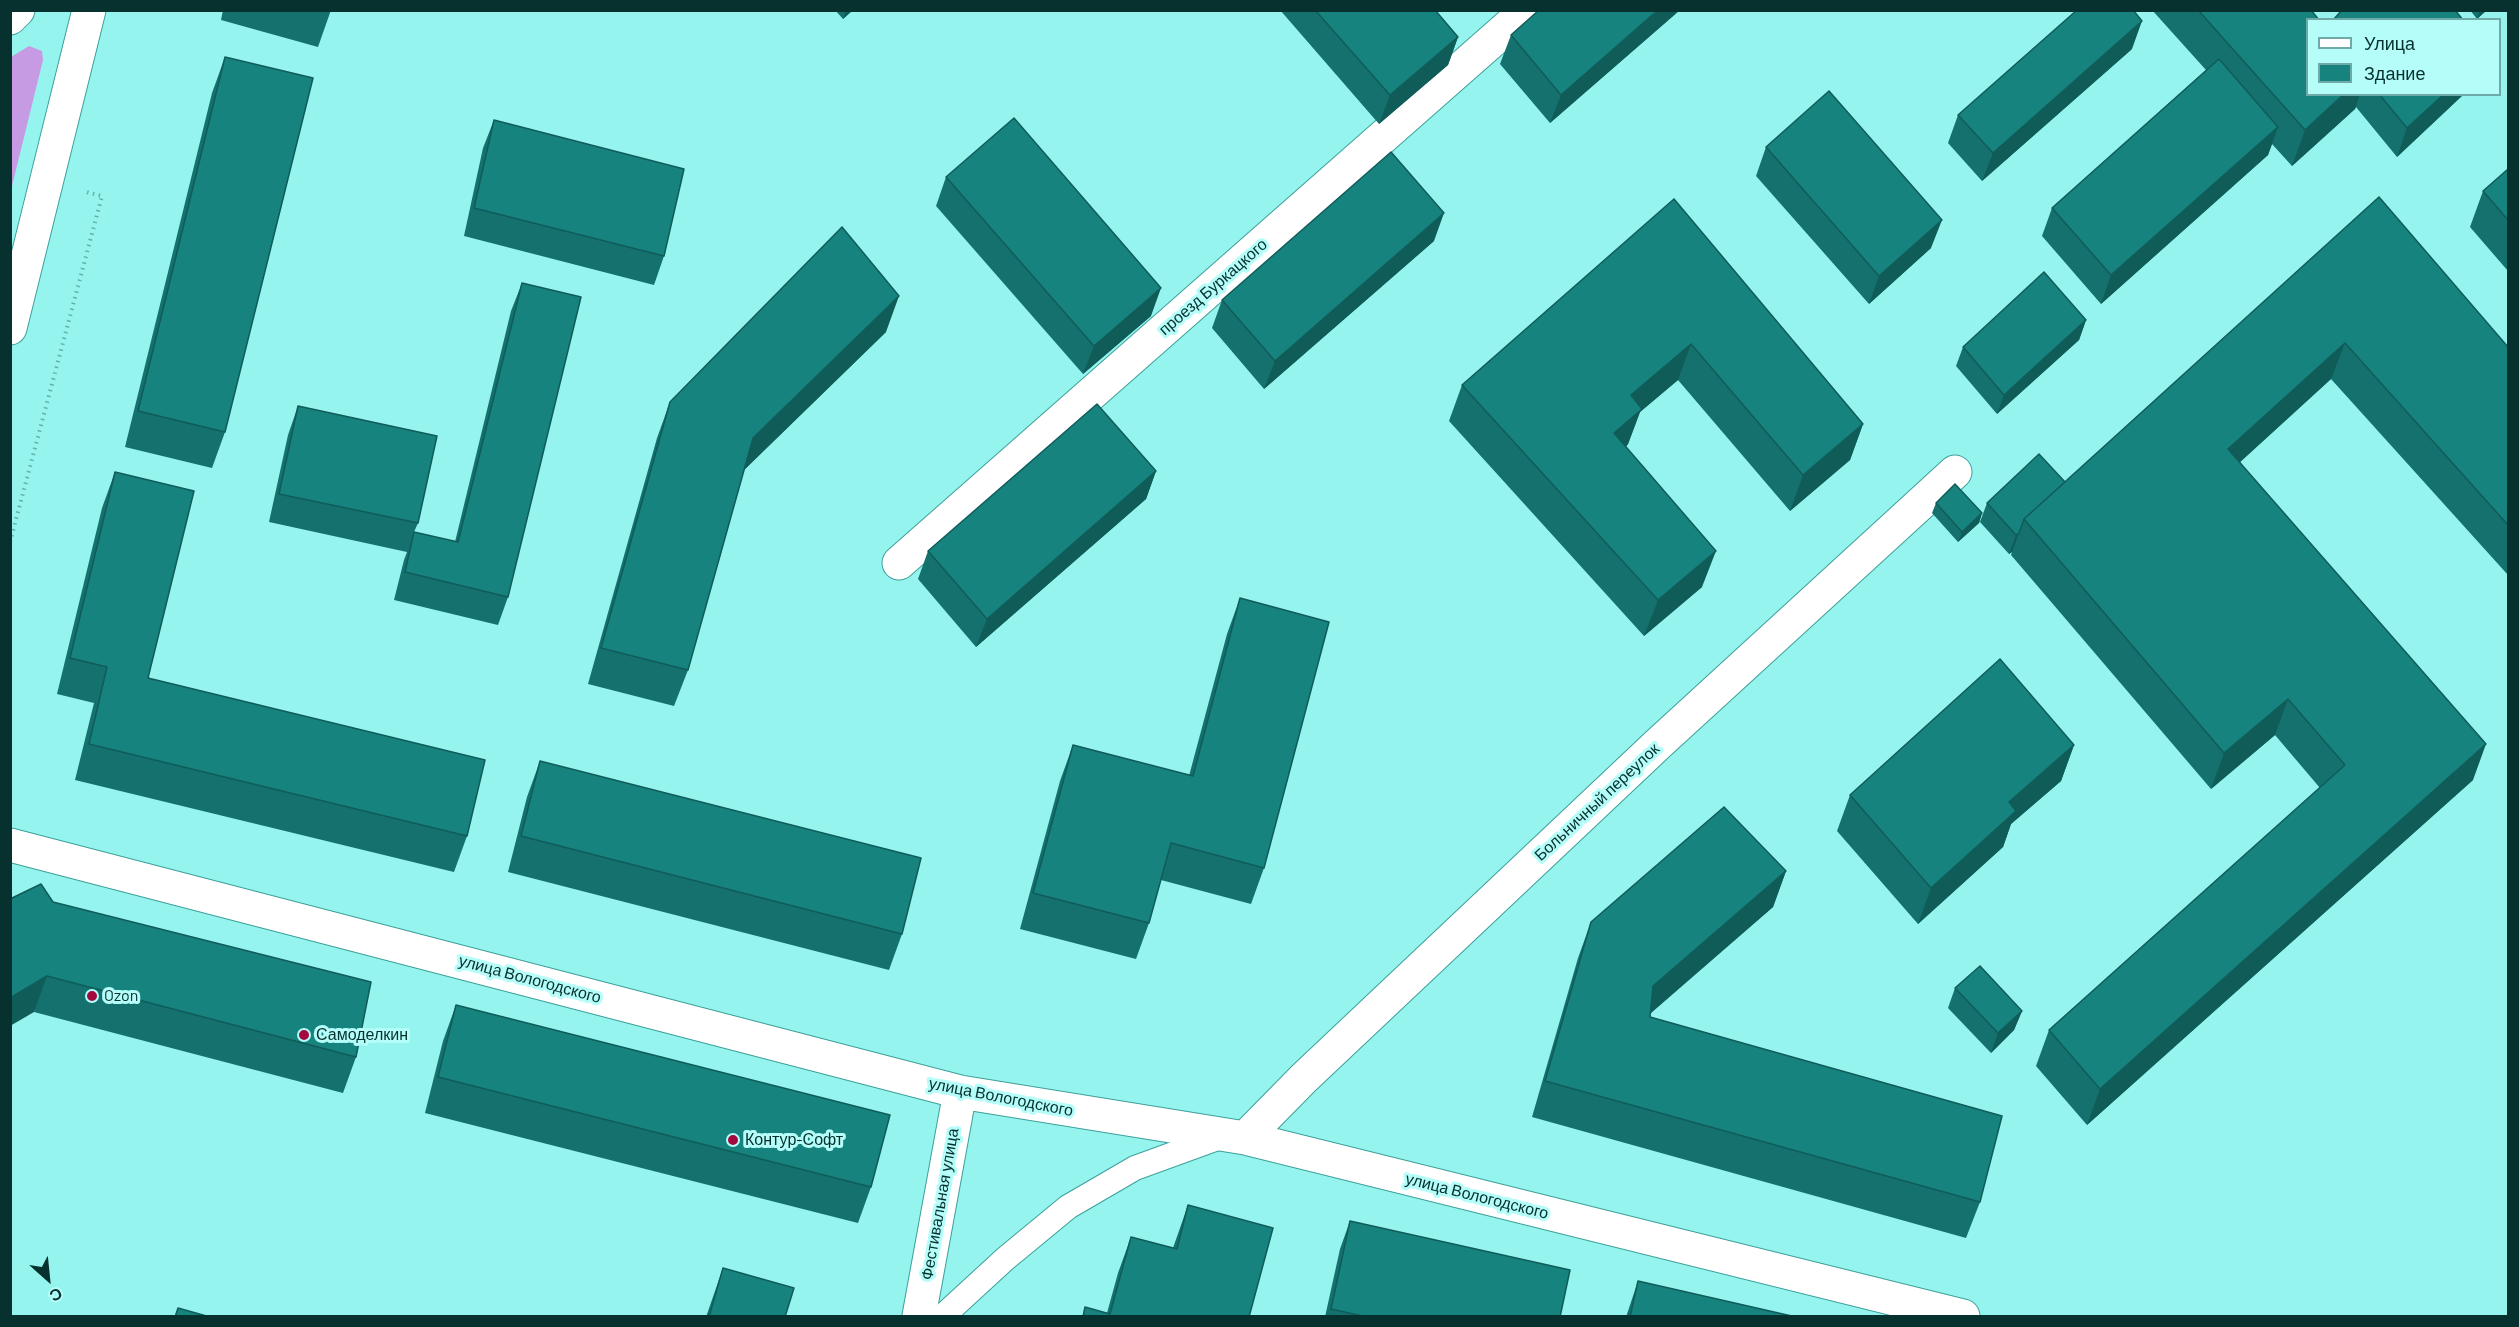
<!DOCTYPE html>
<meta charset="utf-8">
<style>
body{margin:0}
#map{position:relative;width:2519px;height:1327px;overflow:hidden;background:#95f4ee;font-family:Barlow,sans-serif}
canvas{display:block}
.frame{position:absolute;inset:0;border:12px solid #06312f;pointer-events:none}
.legend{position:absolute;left:2306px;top:18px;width:195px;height:78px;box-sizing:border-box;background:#b4fdf9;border:2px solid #6eaba8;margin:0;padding:8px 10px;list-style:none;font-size:18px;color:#06312f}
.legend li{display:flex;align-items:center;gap:12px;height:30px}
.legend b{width:30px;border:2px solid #6eaba8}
.north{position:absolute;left:18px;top:1249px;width:60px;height:60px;-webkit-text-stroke:4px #b4fdf9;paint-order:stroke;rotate:153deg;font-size:16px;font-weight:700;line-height:24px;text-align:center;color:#06312f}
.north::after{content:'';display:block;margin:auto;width:21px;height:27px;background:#06312f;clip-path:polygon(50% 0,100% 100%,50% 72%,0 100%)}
</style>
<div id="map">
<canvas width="2519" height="1327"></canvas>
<div class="frame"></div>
<ul class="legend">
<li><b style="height:8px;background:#fff"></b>Улица</li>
<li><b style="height:16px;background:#17837f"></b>Здание</li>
</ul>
<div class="north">С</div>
</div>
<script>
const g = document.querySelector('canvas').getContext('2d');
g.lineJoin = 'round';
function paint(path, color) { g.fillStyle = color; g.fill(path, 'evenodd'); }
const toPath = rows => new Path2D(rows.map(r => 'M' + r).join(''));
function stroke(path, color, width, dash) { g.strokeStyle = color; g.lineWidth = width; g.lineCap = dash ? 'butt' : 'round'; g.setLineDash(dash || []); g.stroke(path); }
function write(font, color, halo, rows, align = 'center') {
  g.font = font + ' Barlow,sans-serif'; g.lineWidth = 6; g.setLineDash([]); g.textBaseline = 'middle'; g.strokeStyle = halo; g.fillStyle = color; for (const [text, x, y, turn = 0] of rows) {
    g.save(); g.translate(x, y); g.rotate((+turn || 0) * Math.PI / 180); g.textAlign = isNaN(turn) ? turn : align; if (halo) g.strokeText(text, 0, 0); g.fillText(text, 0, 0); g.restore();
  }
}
const green = toPath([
 [29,46,42,51,43,60,11,190,11,57]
]);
const path = toPath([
 [10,542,102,196,83,191]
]);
const service = toPath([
 [943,1316,1005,1259,1068,1207,1135,1168,1223,1136]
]);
const minor = toPath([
 [899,563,1527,10],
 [10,845,960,1092,1245,1138,1963,1316],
 [1245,1138,1304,1078,1658,744,1955,472],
 [919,1316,960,1092]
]);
const tertiary = toPath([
 [10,18,18,10],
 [10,328,89,10]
]);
const wall = toPath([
 [223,10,331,10,318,47,221,20],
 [835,10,853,10,843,19],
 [1280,10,1435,10,1458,37,1448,65,1379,124],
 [1680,10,1550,123,1500,64,1511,35],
 [2152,10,2311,10,2307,94,2464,94,2397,157,2356,107,2355,109,2292,166,2272,144,2268,155,2101,304,2042,236,2052,208,2206,70],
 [2470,10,2487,10,2477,19],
 [2132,49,1982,181,1948,143,1958,115],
 [225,57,225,432,212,468,125,447,212,93],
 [494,120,664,256,654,285,464,236,483,148],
 [1766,147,1931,248,1869,304,1756,176],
 [2508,169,2508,271,2470,227,2483,191],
 [946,177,1151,316,1083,374,936,206],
 [2379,197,2508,347,2508,575,2331,379,2240,462,2473,780,2087,1125,2036,1066,2049,1030,2320,788,2275,735,2211,789,2011,555,2012,552,2009,554,1980,522,1987,503,2065,482],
 [1674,199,1863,424,1850,460,1790,511,1678,380,1640,412,1628,444,1626,447,1702,587,1644,636,1449,421,1462,385],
 [1434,241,1264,389,1212,328,1222,300],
 [522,283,508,597,498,625,394,600,404,560,407,552,269,522,288,435,298,406,418,523,414,532,455,542,511,311],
 [2086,320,2079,340,1997,414,1956,366,1963,347],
 [886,332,744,470,688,670,674,706,588,684,657,438,670,402],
 [1156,471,1146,499,976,647,918,579,928,551],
 [115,472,148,678,467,836,454,872,75,780,94,703,57,694,102,508],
 [1936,503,1982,513,1979,523,1958,542,1932,513],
 [1240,598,1264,868,1251,904,1161,880,1149,923,1136,959,1020,929,1060,781,1073,745,1189,776,1227,634],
 [2074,745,2061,781,2011,824,2003,847,1918,924,1837,831,1850,795],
 [540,761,902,934,889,970,508,872,527,797],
 [1786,871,1773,907,1650,1014,1650,1017,1980,1202,1966,1238,1532,1117,1578,958,1591,922],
 [53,902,356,1057,343,1093,34,1012],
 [1955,988,2022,1011,2014,1030,1991,1053,1948,1008],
 [456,1005,871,1187,858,1223,425,1113,443,1041],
 [1188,1205,1249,1317,1082,1317,1085,1307,1107,1313,1118,1273,1131,1237,1173,1248],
 [1350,1221,1560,1317,1325,1317,1340,1249],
 [723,1268,785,1317,706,1317],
 [1638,1281,1796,1317,1626,1317]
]);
const shadedWall = toPath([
 [846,10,853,10,843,19],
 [1658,10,1680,10,1550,123,1561,95],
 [2480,10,2487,10,2477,19],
 [2142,21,2132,49,1982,181,1993,153],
 [1458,37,1448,65,1379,124,1390,95],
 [2344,94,2360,94,2355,109,2292,166,2305,130],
 [2444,94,2464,94,2397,157,2407,128],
 [2278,127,2268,155,2101,304,2111,275],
 [1444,213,1434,241,1264,389,1275,361],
 [1942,220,1931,248,1869,304,1879,276],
 [1161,288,1151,316,1083,374,1094,346],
 [899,296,886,332,740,474,753,438],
 [2086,320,2079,340,1997,414,2004,395],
 [2345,343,2331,379,2215,485,2228,449],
 [1691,344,1678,380,1640,412,1628,444,1601,469,1614,433,1631,395],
 [1863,424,1850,460,1790,511,1803,475],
 [1156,471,1146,499,976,647,987,619],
 [1982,513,1979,523,1958,542,1962,532],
 [2019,533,2012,552,2009,554,2016,535],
 [1716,551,1702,587,1644,636,1658,600],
 [2288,699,2275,735,2211,789,2224,753],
 [2486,744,2473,780,2087,1125,2100,1089],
 [2074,745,2061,781,2011,824,2003,847,1918,924,1931,888,2009,802],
 [1786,871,1773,907,1640,1022,1653,986],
 [47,976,34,1012,10,1026,10,998],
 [2022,1011,2014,1030,1991,1053,1998,1033]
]);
const building = toPath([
 [1315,10,1435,10,1458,37,1390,95,1315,10],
 [1539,10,1658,10,1561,95,1511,35,1539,10],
 [2077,10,2133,10,2142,21,1993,153,1958,115,2077,10],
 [2198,10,2311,10,2319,20,2307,20,2307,94,2344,94,2305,130,2198,10],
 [2342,10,2455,10,2463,20,2333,20,2342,10],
 [225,57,313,78,225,432,138,411,225,57],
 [2219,59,2278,127,2111,275,2052,208,2219,59],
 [1829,91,1942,220,1879,276,1766,147,1829,91],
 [2379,94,2444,94,2407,128,2379,94],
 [1014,118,1161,288,1094,346,946,177,1014,118],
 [494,120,684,169,664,256,474,208,494,120],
 [1391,152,1444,213,1275,361,1222,300,1391,152],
 [2508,169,2508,220,2483,191,2508,169],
 [2379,197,2508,347,2508,525,2345,343,2228,449,2486,744,2100,1089,2049,1030,2345,765,2288,699,2224,753,2024,519,2379,197],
 [1674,199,1863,424,1803,475,1691,344,1631,395,1642,409,1614,433,1716,551,1658,600,1462,385,1674,199],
 [842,227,899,296,753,438,688,670,601,648,670,402,842,227],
 [2044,272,2086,320,2004,395,1963,347,2044,272],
 [522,283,581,297,508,597,405,572,414,532,458,542,522,283],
 [1097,404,1156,471,987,619,928,551,1097,404],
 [298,406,437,436,418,523,279,494,298,406],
 [2039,454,2065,482,2024,519,2019,533,2016,535,1987,503,2039,454],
 [115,472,194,491,148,678,485,760,467,836,89,744,107,667,70,658,115,472],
 [1955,484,1982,513,1962,532,1936,503,1955,484],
 [1240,598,1329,622,1264,868,1171,843,1149,923,1033,893,1073,745,1193,776,1240,598],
 [2000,659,2074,745,2009,802,2016,811,1931,888,1850,795,2000,659],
 [540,761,921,858,902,934,521,836,540,761],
 [1724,807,1786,871,1653,986,1650,1017,2002,1116,1980,1202,1545,1081,1591,922,1724,807],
 [41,884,53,902,371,982,356,1057,47,976,10,998,10,899,41,884],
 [1980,966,2022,1011,1998,1033,1955,988,1980,966],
 [456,1005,890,1115,871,1187,438,1077,456,1005],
 [1188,1205,1273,1228,1249,1317,1083,1317,1085,1307,1110,1314,1131,1237,1177,1249,1188,1205],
 [1350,1221,1570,1270,1560,1317,1367,1317,1331,1309,1350,1221],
 [723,1268,794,1288,785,1317,709,1317,723,1268],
 [1638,1281,1796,1317,1630,1317,1638,1281],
 [178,1308,210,1317,175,1317,178,1308]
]);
const markers = [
 [92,996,6,"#a3083e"],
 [304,1035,6,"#a3083e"],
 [733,1140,6,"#a3083e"]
];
const streetNames = [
 ["проезд Буркацкого",1213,287,-41],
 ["Больничный переулок",1597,802,-43],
 ["улица Вологодского",530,979,15],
 ["улица Вологодского",1001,1097,11],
 ["улица Вологодского",1477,1196,14],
 ["Фестивальная улица",940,1204,-80]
];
const poiNames = [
 ["Ozon",104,996],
 ["Самоделкин",316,1035],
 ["Контур-Софт",745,1140]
];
paint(green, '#c69be3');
stroke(service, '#3ea09b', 26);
stroke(minor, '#3ea09b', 35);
stroke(tertiary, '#3ea09b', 35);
stroke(path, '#64b1ac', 4, [1.5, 4.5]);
stroke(service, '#fff', 24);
stroke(minor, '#fff', 33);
stroke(tertiary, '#fff', 33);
paint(wall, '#14716d');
paint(shadedWall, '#105c59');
paint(building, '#17837f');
stroke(building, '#105c59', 1.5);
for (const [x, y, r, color] of markers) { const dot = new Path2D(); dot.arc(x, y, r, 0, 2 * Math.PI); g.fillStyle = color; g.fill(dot); stroke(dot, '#b4fdf9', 2); }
write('16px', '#06312f', '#b4fdf9', streetNames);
write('16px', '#06312f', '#b4fdf9', poiNames, 'left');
</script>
